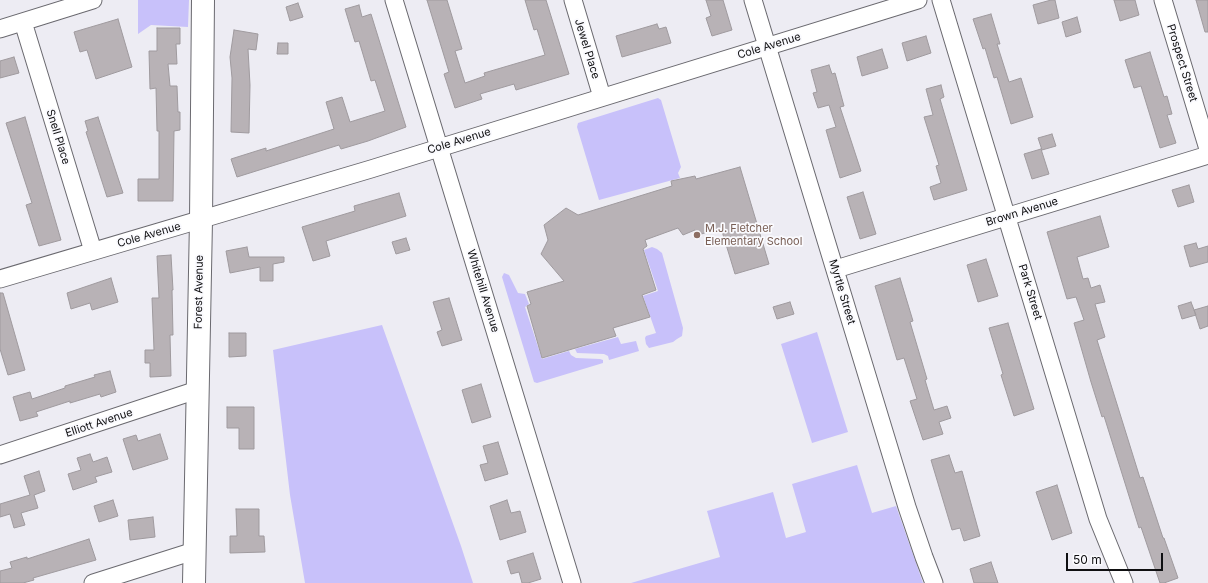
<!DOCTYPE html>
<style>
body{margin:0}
#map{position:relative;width:1208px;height:583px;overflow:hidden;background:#edecf3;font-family:Inter,sans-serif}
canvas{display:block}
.scale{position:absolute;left:1066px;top:553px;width:97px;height:18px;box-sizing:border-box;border:2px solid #0f0f11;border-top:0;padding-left:5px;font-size:12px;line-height:14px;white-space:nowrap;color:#0f0f11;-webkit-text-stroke:3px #fafafe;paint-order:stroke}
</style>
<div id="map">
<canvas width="1208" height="583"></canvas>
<div class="scale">50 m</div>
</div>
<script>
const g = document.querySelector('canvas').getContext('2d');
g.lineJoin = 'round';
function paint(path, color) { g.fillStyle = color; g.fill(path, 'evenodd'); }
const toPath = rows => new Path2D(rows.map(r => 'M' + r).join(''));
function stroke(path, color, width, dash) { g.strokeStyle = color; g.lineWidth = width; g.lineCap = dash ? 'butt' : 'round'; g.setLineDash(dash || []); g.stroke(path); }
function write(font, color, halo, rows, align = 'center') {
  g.font = font + ' Inter,sans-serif'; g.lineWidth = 3.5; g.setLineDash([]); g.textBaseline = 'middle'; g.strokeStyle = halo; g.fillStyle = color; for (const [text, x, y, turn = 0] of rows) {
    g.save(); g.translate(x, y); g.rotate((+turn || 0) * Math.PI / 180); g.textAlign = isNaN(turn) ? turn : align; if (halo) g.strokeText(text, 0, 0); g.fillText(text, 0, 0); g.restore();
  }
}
const green = toPath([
 [138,0,189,0,188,27,151,25,138,34],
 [658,98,661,100,681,167,678,173,680,178,599,200,577,127,578,123],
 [652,247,657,249,662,253,683,328,682,336,677,339,673,342,649,348,646,344,645,338,646,336,656,333,643,296,658,291,644,250],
 [504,273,509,275,518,293,525,294,529,304,525,307,542,359,569,351,571,355,576,358,600,359,603,360,603,363,537,383,534,382,502,277],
 [382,325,461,546,473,583,305,583,290,495,273,350],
 [817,332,848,432,812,443,781,344],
 [618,337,621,344,636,341,639,351,609,360,608,356,604,354,577,353,575,349],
 [857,465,872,513,896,506,923,583,631,583,720,557,707,511,773,492,786,538,806,532,792,484]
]);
const building = toPath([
 [427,0,447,0,462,49,455,51,465,83,485,76,484,73,545,55,537,29,534,30,525,0,546,0,569,74,516,90,514,84,480,94,482,99,455,108,444,74,449,72,427,0],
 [706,0,723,0,732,30,712,36,706,18,711,16,706,0],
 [1051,0,1055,0,1059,18,1038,24,1033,5,1051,0],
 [1114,0,1135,0,1139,15,1120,21,1114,0],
 [1196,0,1208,0,1208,32,1205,32,1196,0],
 [298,3,303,17,290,21,286,7,298,3],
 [359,5,362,17,371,14,406,127,368,141,341,149,339,145,237,177,231,159,266,148,266,151,334,129,326,102,342,97,350,122,385,111,375,80,371,81,359,41,355,42,345,9,359,5],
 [991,14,1000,44,997,44,1009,82,1021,78,1033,117,1011,124,997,77,994,78,985,48,983,49,973,19,991,14],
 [1077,17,1081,32,1066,37,1062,22,1077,17],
 [118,19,132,67,96,79,87,50,80,52,74,32,118,19],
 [657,24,659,29,666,27,671,43,622,57,616,36,657,24],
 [157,28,180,28,180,44,176,44,177,64,168,64,170,86,177,86,178,112,180,112,180,130,174,131,173,201,138,201,138,179,159,179,159,131,157,131,156,88,150,89,149,51,157,51,157,28],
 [234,30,258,34,256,50,248,49,250,85,249,133,231,132,232,78,230,57,234,30],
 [926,36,931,53,907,61,902,43,926,36],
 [278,43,288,43,288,54,277,54,278,43],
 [882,49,888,68,862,76,857,57,882,49],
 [1150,52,1164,97,1167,96,1172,114,1167,115,1176,143,1160,148,1141,86,1134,88,1125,60,1150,52],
 [14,57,19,73,0,78,0,61,14,57],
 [829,65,832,74,835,73,844,106,840,107,861,171,840,178,826,130,836,127,829,105,818,108,813,93,817,92,811,70,829,65],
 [941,85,944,97,940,99,967,190,934,200,930,187,941,183,936,166,939,165,924,117,933,115,926,89,941,85],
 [25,117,61,240,39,246,26,205,32,203,6,123,25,117],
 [98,117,123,193,107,197,86,132,88,131,85,121,98,117],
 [1052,134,1056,146,1042,150,1038,138,1052,134],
 [1041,149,1049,174,1032,179,1024,154,1041,149],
 [740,167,769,264,735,274,721,228,698,235,695,230,683,235,678,228,645,240,647,246,643,249,656,290,642,295,650,317,613,328,616,336,542,358,527,306,531,304,527,292,564,281,541,254,548,240,544,225,566,208,578,215,672,186,671,181,695,176,696,179,740,167],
 [1189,185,1194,202,1178,207,1172,190,1189,185],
 [863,192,876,234,860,239,847,197,863,192],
 [399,193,406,216,326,241,330,256,313,261,302,227,355,211,354,206,399,193],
 [1100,216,1109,247,1077,257,1083,279,1088,278,1091,288,1100,285,1105,302,1095,304,1105,337,1097,340,1140,478,1143,477,1163,538,1164,538,1178,578,1164,583,1160,583,1141,527,1139,528,1104,416,1102,417,1091,382,1074,323,1084,320,1076,297,1067,299,1047,232,1100,216],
 [406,238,410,250,396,254,392,242,406,238],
 [1196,243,1198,249,1208,246,1208,262,1190,267,1184,246,1196,243],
 [247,247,249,257,284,257,284,262,273,264,273,281,260,281,260,267,230,273,226,251,247,247],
 [171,255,173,290,172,290,173,335,170,335,171,376,150,377,150,363,145,363,145,350,154,350,152,298,159,298,157,256,171,255],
 [986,259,998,296,978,302,967,265,986,259],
 [111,278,118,302,92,310,90,303,71,309,67,293,111,278],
 [900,278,913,321,910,322,927,379,925,380,934,410,947,406,951,418,939,422,943,434,923,440,910,401,917,399,904,358,897,360,875,286,900,278],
 [0,293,3,293,25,370,8,375,0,349,0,293],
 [449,298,462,340,442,346,437,332,442,330,433,302,449,298],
 [790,302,794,314,777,319,773,307,790,302],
 [1191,302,1196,315,1182,319,1178,306,1191,302],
 [1208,306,1208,326,1200,329,1194,310,1208,306],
 [1008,323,1034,409,1014,416,1001,375,1003,374,989,328,1008,323],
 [229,333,246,333,246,356,229,357,229,333],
 [110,371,116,392,101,397,100,394,70,403,70,401,36,412,38,416,20,421,13,397,30,392,32,399,65,388,65,386,95,377,94,375,110,371],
 [481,384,491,417,472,423,462,390,481,384],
 [227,407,254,407,254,449,239,449,239,428,227,428,227,407],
 [160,434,168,459,133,470,123,439,136,435,138,441,160,434],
 [498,442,508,474,485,481,480,465,488,463,483,446,498,442],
 [90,454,93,462,107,457,112,472,95,477,97,482,73,490,68,474,81,470,77,458,90,454],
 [949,455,955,473,962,471,980,536,964,541,960,528,952,530,931,460,949,455],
 [39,471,45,491,34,495,38,508,21,513,25,525,14,528,10,514,0,517,0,504,30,495,24,476,39,471],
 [1057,485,1072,533,1052,540,1036,492,1057,485],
 [113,500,118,516,99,522,94,506,113,500],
 [507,500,511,513,520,511,526,532,500,540,490,506,507,500],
 [236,509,259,509,259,536,264,536,265,552,230,553,230,536,237,536,236,509],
 [153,517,155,537,130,540,128,520,153,517],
 [89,539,96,560,33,578,34,580,23,583,0,583,0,571,12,568,10,562,27,557,27,559,89,539],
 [533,553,541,579,528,583,522,583,519,572,511,574,507,561,533,553],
 [991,562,998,583,974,583,970,569,991,562]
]);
const minor = toPath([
 [394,0,572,583],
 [573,0,602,97],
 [753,0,907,507,924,557,934,583],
 [941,0,1098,519,1124,583],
 [1163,0,1208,149],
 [23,22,93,251],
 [0,29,93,0],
 [836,269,1208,155],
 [0,279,371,169,918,0],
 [0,455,197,390],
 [93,583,194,551]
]);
const major = toPath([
 [194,583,201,220,203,0]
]);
const markers = [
 [697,235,4,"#8d6e63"]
];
const streetNames = [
 ["Cole Avenue",769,46,-17],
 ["Jewel Place",587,49,73],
 ["Prospect Street",1182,63,73],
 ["Snell Place",58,137,73],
 ["Cole Avenue",459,141,-17],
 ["Brown Avenue",1022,212,-17],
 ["Cole Avenue",149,235,-16],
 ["Whitehill Avenue",483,291,73],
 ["Forest Avenue",199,292,-89],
 ["Myrtle Street",842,292,73],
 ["Park Street",1030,292,73],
 ["Elliott Avenue",99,423,-18]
];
const educationNames = [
 ["M.J. Fletcher",705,229],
 ["Elementary School",705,242]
];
paint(green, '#c8c1fa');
paint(building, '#b8b2b6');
stroke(building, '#9f9a9e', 1);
stroke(minor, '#6a696f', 19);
stroke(major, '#6a696f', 24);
stroke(minor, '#fff', 17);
stroke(major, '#fff', 22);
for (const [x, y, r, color] of markers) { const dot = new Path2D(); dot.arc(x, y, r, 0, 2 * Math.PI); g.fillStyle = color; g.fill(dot); stroke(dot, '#fafafe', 1.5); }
write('11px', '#0f0f11', '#fafafe', streetNames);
write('11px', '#785e54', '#fafafe', educationNames, 'left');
</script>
